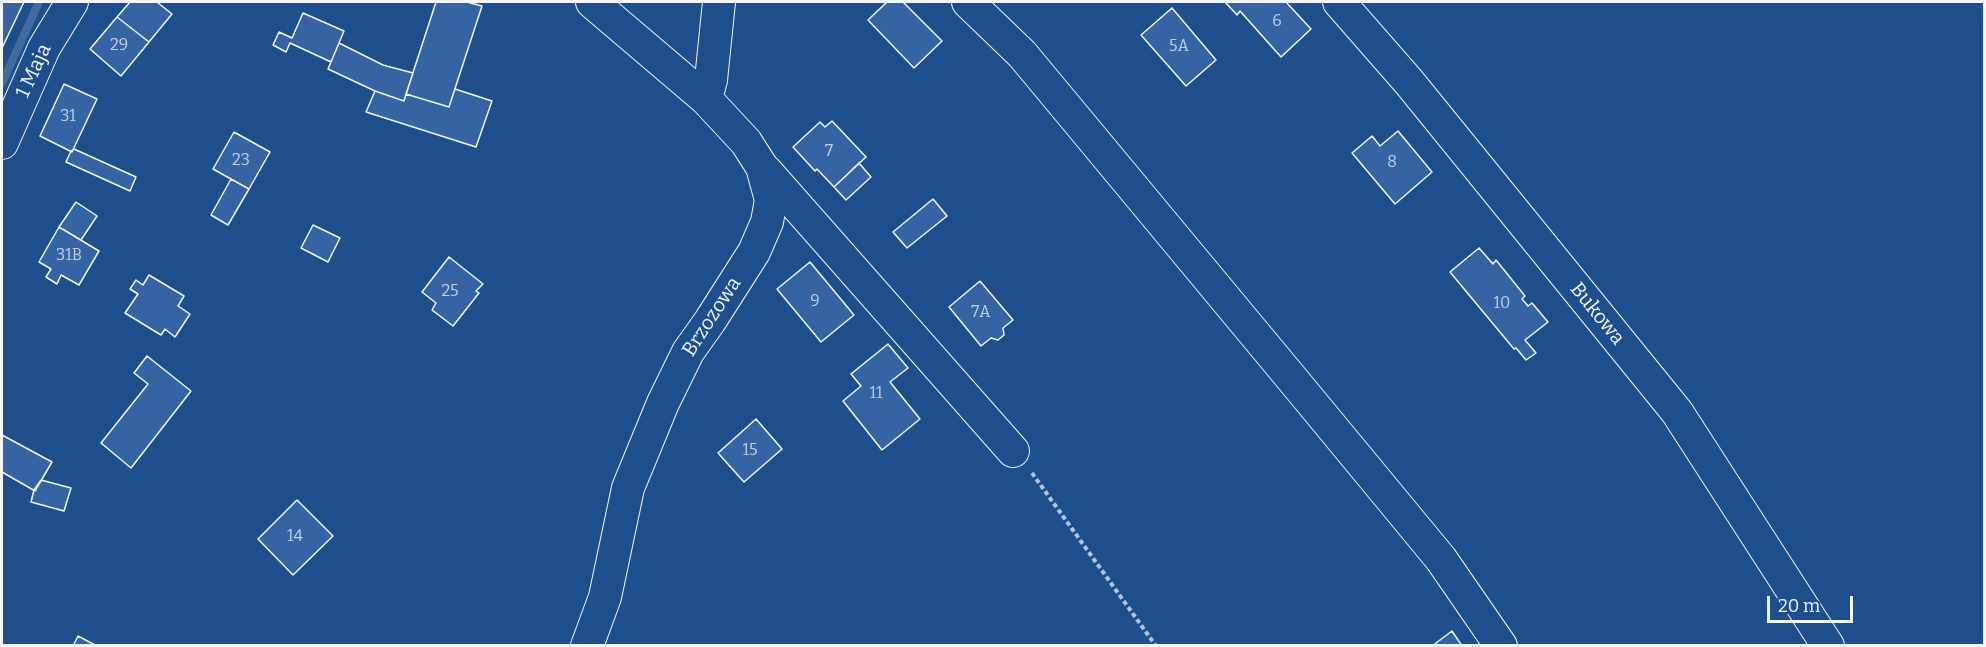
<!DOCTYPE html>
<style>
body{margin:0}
#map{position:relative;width:1986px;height:647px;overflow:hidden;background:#1f4e8c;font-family:Bitter,serif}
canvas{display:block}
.frame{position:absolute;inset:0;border:3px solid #f2f6ff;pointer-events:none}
.scale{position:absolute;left:1767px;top:596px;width:86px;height:27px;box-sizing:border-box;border:3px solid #f2f6ff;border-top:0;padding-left:8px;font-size:18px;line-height:21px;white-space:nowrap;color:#f2f6ff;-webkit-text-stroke:4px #1f4e8c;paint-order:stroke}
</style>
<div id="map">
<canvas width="1986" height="647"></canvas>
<div class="frame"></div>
<div class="scale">20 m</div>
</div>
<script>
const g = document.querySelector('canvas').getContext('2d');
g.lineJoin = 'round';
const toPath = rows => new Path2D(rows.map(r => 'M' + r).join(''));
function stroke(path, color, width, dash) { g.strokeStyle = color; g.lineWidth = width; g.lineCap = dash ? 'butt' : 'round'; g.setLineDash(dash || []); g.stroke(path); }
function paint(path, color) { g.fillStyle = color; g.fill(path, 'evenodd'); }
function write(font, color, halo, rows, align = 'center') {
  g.font = font + ' Bitter,serif'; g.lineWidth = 4.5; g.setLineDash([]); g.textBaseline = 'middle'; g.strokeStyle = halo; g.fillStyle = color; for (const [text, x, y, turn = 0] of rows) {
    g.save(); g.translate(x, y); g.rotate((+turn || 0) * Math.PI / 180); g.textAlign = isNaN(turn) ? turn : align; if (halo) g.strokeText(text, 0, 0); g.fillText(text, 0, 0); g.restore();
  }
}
const stream = toPath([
 [2,83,39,2]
]);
const building = toPath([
 [2,2,24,2,2,48,2,2],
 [130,2,157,2,172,14,149,42,117,17,130,2],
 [436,2,467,2,482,6,449,107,406,94,436,2],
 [887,2,903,2,942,41,914,68,868,20,887,2],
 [1225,2,1286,2,1311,29,1281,57,1240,11,1237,15,1225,2],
 [1172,8,1216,60,1186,86,1141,35,1172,8],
 [303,13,344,31,331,62,290,43,286,52,273,45,279,32,292,38,303,13],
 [117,17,149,42,121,76,90,49,117,17],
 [339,43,383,65,413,73,404,101,375,91,328,69,339,43],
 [64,84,97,99,72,152,40,136,64,84],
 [455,89,492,101,476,147,366,112,375,91,404,101,406,94,449,107,455,89],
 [832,121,866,157,834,187,817,169,815,171,793,147,820,122,825,127,832,121],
 [1398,131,1432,172,1395,204,1352,153,1372,136,1380,146,1398,131],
 [234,132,270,152,249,189,213,169,234,132],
 [74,149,136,177,130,191,66,162,71,151,74,149],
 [859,163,871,177,846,200,834,187,859,163],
 [231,179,249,189,228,225,211,215,231,179],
 [933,199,947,216,907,248,893,232,933,199],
 [76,202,97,216,81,240,59,227,76,202],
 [313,225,340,238,328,262,301,248,313,225],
 [59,227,99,251,79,285,61,275,57,284,46,277,51,269,39,262,59,227],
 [1479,248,1493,264,1496,260,1525,296,1522,299,1528,306,1532,303,1548,322,1525,340,1536,353,1526,360,1516,348,1514,349,1450,272,1479,248],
 [449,257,483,284,476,291,479,293,453,326,432,310,436,303,422,292,449,257],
 [810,262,854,315,821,342,777,289,810,262],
 [149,275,184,296,178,306,190,314,175,337,165,329,161,335,125,313,138,294,130,289,136,280,143,285,149,275],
 [980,281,1013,320,1003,328,1004,335,998,340,991,338,981,346,949,307,980,281],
 [888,344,908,368,890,382,920,419,882,450,843,401,861,386,851,374,888,344],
 [147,356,191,391,131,468,101,443,148,384,134,373,147,356],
 [756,419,782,449,744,482,718,453,756,419],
 [2,435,52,462,35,491,2,472,2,435],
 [41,480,71,488,64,511,31,502,34,490,41,480],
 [297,500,333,536,293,575,258,539,297,500],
 [1452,631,1462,646,1432,646,1452,631],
 [78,636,97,646,73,646,78,636]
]);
const path = toPath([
 [1032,473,1156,646]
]);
const minor = toPath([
 [592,2,706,99],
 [968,2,1022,54,1303,392,1441,559,1501,646],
 [1339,2,1409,82,1677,412,1828,646],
 [2,143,44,48,72,2],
 [766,171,1013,451],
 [587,646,605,597,628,488,663,403,688,352,710,321,754,252,767,222,771,200,762,167,746,142,706,99,711,80,719,2]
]);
const numberNames = [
 ["6",1277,22],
 ["29",119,46],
 ["5A",1179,47],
 ["31",68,117],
 ["7",829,152],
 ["23",241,161],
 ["8",1392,163],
 ["31B",69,256],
 ["25",450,292],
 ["9",815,302],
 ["10",1502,304],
 ["7A",981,313],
 ["11",876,394],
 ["15",750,451],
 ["14",295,537]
];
const streetNames = [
 ["1 Maja",34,71,-65],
 ["Bukowa",1597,314,51],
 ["Brzozowa",712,317,-57]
];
stroke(stream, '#446ba0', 8);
paint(building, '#3563a3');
stroke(building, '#f2f6ff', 1.5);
stroke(minor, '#f2f6ff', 34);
stroke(path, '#b3c4dc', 4, [4.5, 3]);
stroke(minor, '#1f4e8c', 32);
write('16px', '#c3d1e8', null, numberNames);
write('20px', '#f2f6ff', '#1f4e8c', streetNames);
</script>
